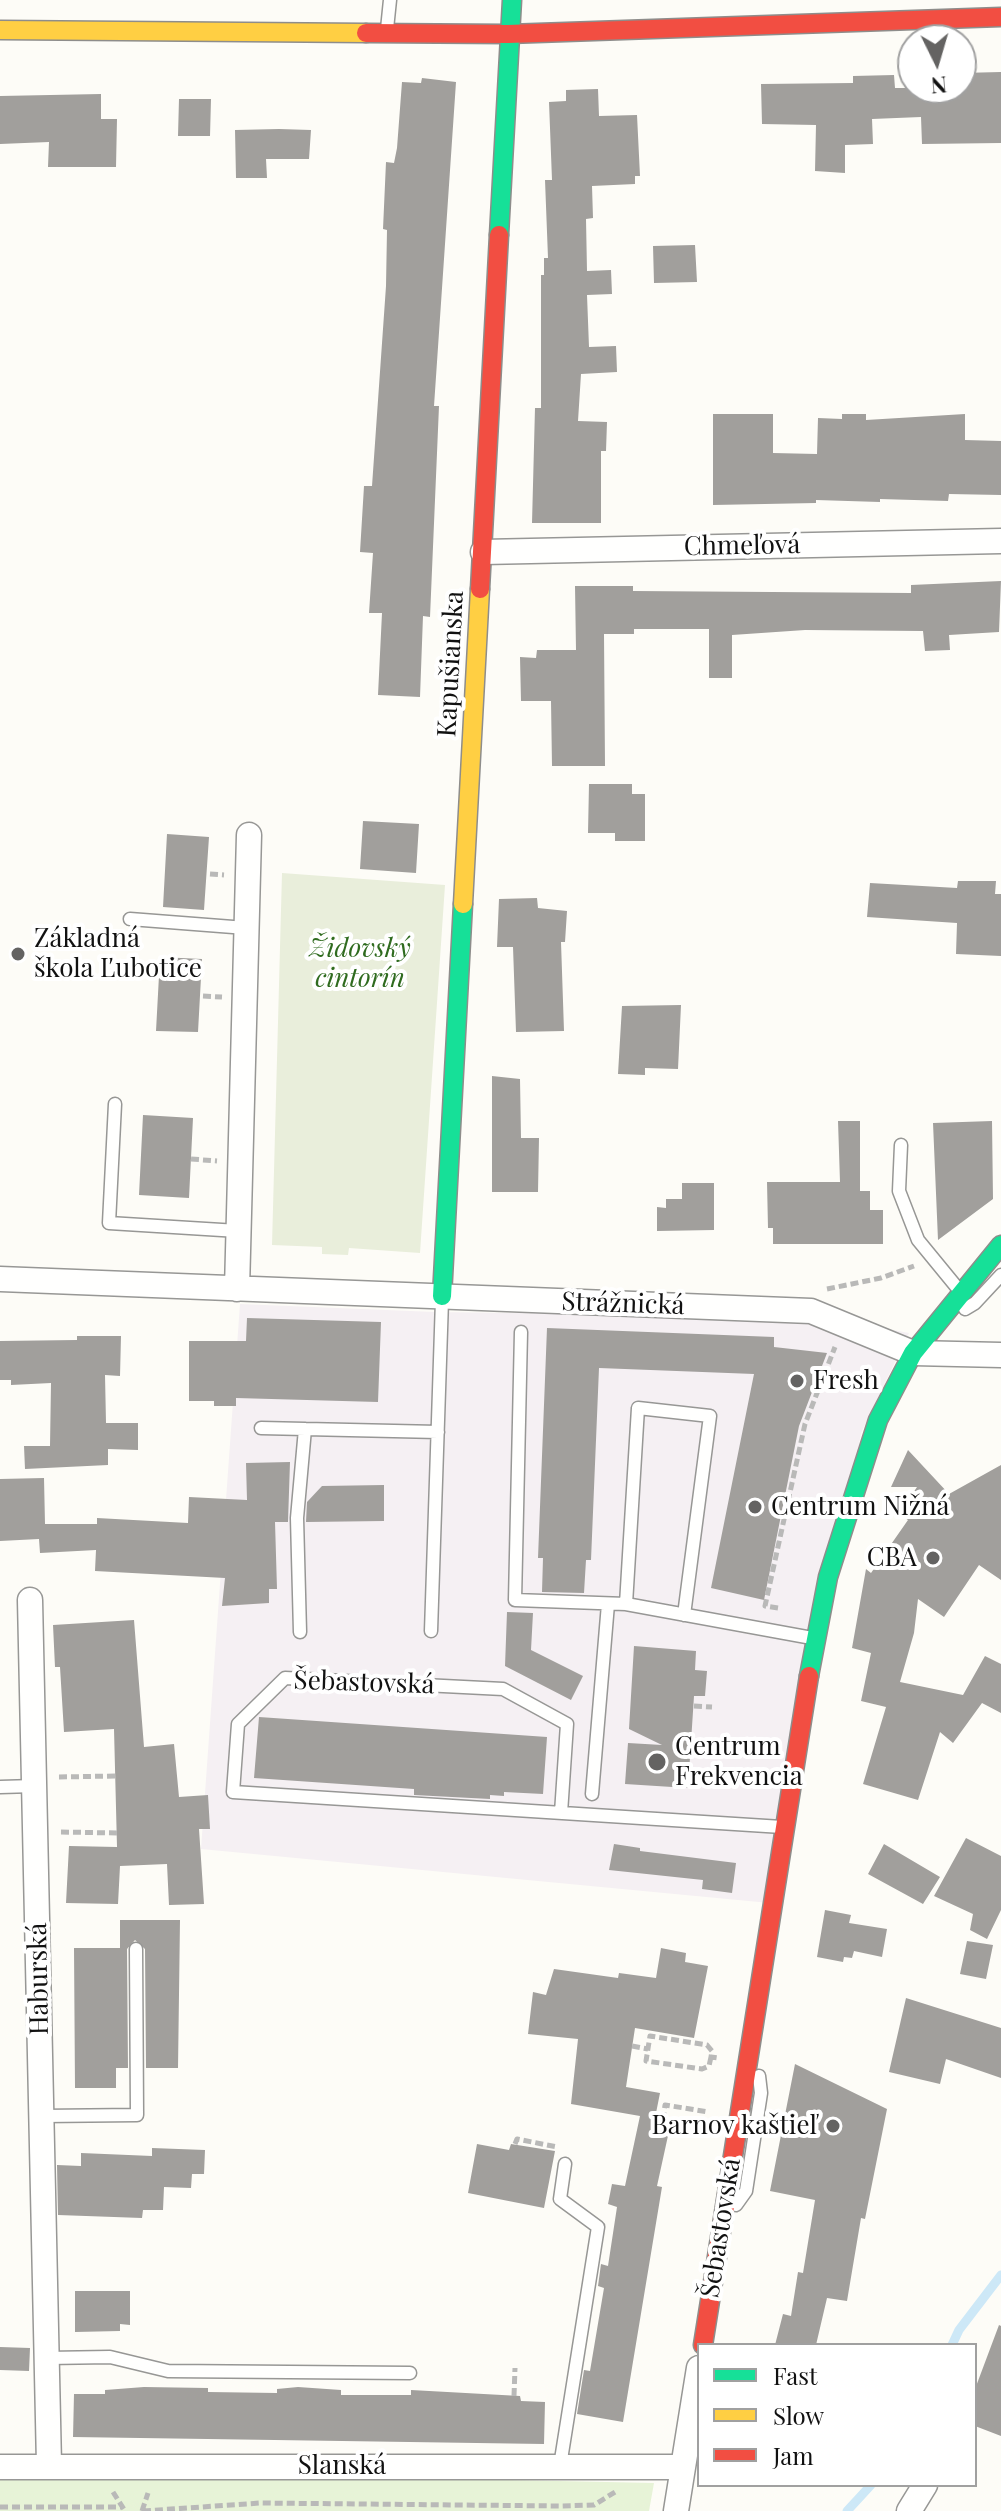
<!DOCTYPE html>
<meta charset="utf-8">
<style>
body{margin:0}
#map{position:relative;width:1001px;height:2511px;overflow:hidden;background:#fdfcf7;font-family:"Playfair Display",serif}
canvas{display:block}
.legend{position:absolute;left:697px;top:2343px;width:280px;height:144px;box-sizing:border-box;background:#fff;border:2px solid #a0a0a0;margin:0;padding:10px 14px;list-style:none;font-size:24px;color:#111}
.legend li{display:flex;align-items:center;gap:16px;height:40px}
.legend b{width:40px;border:2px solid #a0a0a0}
.north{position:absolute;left:897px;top:24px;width:80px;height:80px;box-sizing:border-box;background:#fff;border:2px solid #a0a0a0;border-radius:50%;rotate:175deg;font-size:22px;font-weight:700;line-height:32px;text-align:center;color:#111}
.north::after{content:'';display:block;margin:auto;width:28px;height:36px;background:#646362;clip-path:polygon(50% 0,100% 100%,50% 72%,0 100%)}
</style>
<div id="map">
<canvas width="1001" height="2511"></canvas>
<ul class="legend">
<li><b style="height:10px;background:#16e098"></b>Fast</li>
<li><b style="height:10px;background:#ffcf43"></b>Slow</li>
<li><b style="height:10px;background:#f24e42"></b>Jam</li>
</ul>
<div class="north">N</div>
</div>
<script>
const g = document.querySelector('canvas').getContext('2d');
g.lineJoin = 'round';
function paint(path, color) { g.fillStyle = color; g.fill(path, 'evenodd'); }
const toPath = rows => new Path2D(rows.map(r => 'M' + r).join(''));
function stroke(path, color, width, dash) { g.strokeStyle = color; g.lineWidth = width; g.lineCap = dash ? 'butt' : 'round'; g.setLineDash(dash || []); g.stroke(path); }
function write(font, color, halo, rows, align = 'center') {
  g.font = font + ' "Playfair Display",serif'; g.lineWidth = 8; g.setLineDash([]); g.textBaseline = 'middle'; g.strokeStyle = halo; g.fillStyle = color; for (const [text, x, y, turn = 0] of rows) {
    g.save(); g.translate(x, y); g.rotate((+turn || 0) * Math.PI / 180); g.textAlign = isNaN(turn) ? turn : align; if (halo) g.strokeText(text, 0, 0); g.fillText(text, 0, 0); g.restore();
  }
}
const industrial = toPath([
 [240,1304,435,1312,826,1317,909,1333,861,1433,780,1904,201,1849]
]);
const green = toPath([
 [81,2471,654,2483,649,2511,0,2511,0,2472]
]);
const cemetery = toPath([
 [282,873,445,885,420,1253,349,1248,348,1255,322,1254,322,1247,272,1245]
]);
const stream = toPath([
 [952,2345,959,2330,1001,2275],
 [847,2511,871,2485]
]);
const building = toPath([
 [1001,72,1001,143,922,144,921,117,872,119,873,144,845,145,845,173,815,171,816,125,762,124,761,84,853,83,853,76,894,75,895,88,961,88,961,73],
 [422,78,456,82,434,406,439,406,430,617,423,616,420,697,378,695,382,613,369,613,373,553,360,552,364,486,372,486,386,286,387,230,383,229,386,162,394,163,397,148,402,82,421,83],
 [598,89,599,116,637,115,640,176,635,176,635,184,592,186,593,218,586,219,587,271,611,270,612,294,587,295,589,347,616,346,617,372,581,374,578,421,607,422,606,451,601,451,601,523,532,523,535,408,541,408,541,275,544,275,544,258,548,258,545,180,552,180,549,102,566,101,566,90],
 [101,94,101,119,117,119,116,167,48,167,49,142,0,144,0,96],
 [179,99,211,99,210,136,178,136],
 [279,129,311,130,309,159,266,159,267,178,236,178,235,130],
 [695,245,697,282,654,283,653,246],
 [713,414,773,414,773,453,817,454,818,418,842,419,842,414,866,414,866,420,965,414,965,440,1001,441,1001,495,949,494,948,501,880,499,880,502,816,500,816,503,713,505],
 [1001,581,999,632,949,635,950,650,925,651,923,631,805,630,732,635,732,678,709,678,709,629,634,629,634,634,604,634,605,766,552,766,551,701,521,701,520,657,536,658,537,650,576,650,575,586,633,586,633,591,911,593,911,585],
 [589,784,632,784,632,794,645,794,645,841,615,841,615,833,588,833],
 [363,821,419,824,416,873,360,869],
 [167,834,209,837,204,910,163,907],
 [958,881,996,881,995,894,1001,894,1001,956,956,954,957,923,867,917,870,883,957,888],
 [537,898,538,908,567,911,565,942,561,942,564,1031,516,1032,513,947,497,947,499,899],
 [160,957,202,959,198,1032,156,1031],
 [681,1005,678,1069,645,1068,645,1075,618,1074,622,1006],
 [492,1076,520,1079,521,1138,539,1138,538,1192,492,1192],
 [143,1115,193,1118,189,1198,139,1195],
 [838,1121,860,1121,860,1191,870,1191,870,1210,883,1210,883,1244,773,1244,773,1228,768,1228,767,1182,840,1182],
 [992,1121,993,1199,938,1240,933,1123],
 [682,1183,714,1183,714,1230,657,1231,657,1207,666,1208,666,1199,682,1199],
 [247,1318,381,1322,378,1402,236,1398,236,1406,214,1406,214,1401,189,1401,189,1341,246,1341],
 [547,1328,774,1337,774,1347,827,1353,799,1426,764,1600,711,1588,754,1374,599,1368,591,1560,586,1560,584,1593,542,1592,543,1558,538,1558],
 [77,1336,121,1336,120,1376,105,1375,106,1423,138,1423,138,1450,108,1449,108,1465,25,1469,24,1446,50,1446,51,1383,11,1385,11,1380,0,1380,0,1341,77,1340],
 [908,1450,949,1494,1001,1465,1001,1580,979,1565,944,1617,918,1599,914,1633,900,1682,963,1695,985,1656,1001,1664,1001,1713,982,1703,953,1743,940,1732,918,1800,863,1784,886,1707,861,1701,871,1653,852,1648,866,1569,871,1573,908,1520,899,1514,917,1487,891,1487],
 [290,1462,288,1522,275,1522,277,1589,269,1589,269,1603,222,1606,225,1578,95,1571,96,1550,40,1553,39,1539,0,1541,0,1479,44,1478,45,1524,97,1524,97,1518,188,1523,189,1497,247,1500,246,1463],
 [384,1485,384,1521,306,1522,307,1502,322,1486],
 [507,1612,533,1613,531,1650,583,1676,571,1700,505,1666],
 [134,1620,144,1747,174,1744,179,1797,208,1795,210,1829,199,1829,204,1904,169,1905,167,1864,120,1866,118,1904,66,1903,69,1846,117,1847,114,1729,64,1732,60,1667,55,1667,53,1625],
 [634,1646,696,1651,695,1670,707,1671,705,1696,694,1696,688,1788,625,1784,628,1743,662,1745,629,1729],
 [259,1717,547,1737,543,1794,504,1792,504,1796,490,1795,490,1799,414,1795,414,1789,254,1778],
 [966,1838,1001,1856,1001,1910,987,1939,970,1930,973,1914,934,1896],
 [614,1844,640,1848,640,1851,736,1863,732,1893,702,1889,703,1880,609,1870],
 [884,1844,940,1877,923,1904,868,1874],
 [825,1910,851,1915,849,1923,887,1929,882,1957,854,1951,852,1958,844,1957,843,1962,817,1957],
 [120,1920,180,1920,178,2068,146,2068,145,1949,135,1940,127,1949,128,2068,116,2068,116,2088,75,2088,74,1948,120,1948],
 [967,1941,993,1945,986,1979,960,1974],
 [661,1948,686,1953,685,1962,708,1966,694,2038,635,2028,626,2087,660,2093,655,2118,651,2117,671,2122,657,2186,662,2187,623,2422,577,2414,584,2370,590,2371,604,2288,598,2286,601,2264,608,2266,617,2207,608,2204,612,2184,625,2186,640,2116,571,2104,578,2039,528,2034,533,1992,546,1995,554,1969,618,1978,619,1973,656,1978],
 [906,1998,1001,2028,1001,2078,946,2059,940,2084,889,2072],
 [795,2064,887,2109,865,2219,861,2218,847,2301,827,2298,816,2345,775,2345,783,2314,791,2316,798,2272,803,2273,815,2200,770,2191],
 [477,2144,509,2150,511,2144,555,2151,544,2208,468,2193],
 [152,2148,205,2150,204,2174,192,2174,191,2188,164,2187,163,2210,143,2210,142,2218,58,2215,57,2165,81,2166,81,2153,152,2156],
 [75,2291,130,2291,130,2325,120,2324,120,2331,75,2332],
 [999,2325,1001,2326,1001,2436,975,2426,975,2389],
 [0,2347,30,2348,29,2371,0,2370],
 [144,2387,208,2388,208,2392,277,2393,277,2389,298,2387,341,2390,341,2395,411,2395,411,2390,520,2396,521,2401,545,2402,544,2444,73,2437,74,2394,105,2394,105,2390]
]);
const path = toPath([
 [210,874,224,875],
 [203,996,222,997],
 [191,1159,217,1161],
 [827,1289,881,1278,914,1266],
 [778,1608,765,1606,805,1424,835,1347],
 [694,1706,712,1707],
 [59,1777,115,1776],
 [61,1832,117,1833],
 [632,2046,648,2049],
 [711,2057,709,2066,702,2069,646,2061,650,2036,707,2045,712,2051,711,2057,718,2058],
 [663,2120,665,2105,709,2112],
 [515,2144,517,2139,557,2147],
 [514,2396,515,2368],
 [113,2492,125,2511],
 [0,2507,122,2507],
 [142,2511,148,2493],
 [143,2511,260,2503,562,2506,594,2505,615,2492]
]);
const lane = toPath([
 [387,29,390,0],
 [130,919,246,928],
 [115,1104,109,1223,238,1231],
 [901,1145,899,1191,918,1240,959,1290],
 [965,1309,975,1303,1001,1275],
 [521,1332,515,1600,626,1604],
 [261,1428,438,1432],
 [684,1615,710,1416,638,1408,626,1604,812,1638],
 [431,1631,442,1300],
 [300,1632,297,1518,305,1429],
 [0,1787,34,1786],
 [592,1794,608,1604],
 [561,1813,567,1724,503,1689,285,1678,238,1724,233,1792,782,1827],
 [42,2116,137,2115,136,1949],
 [736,2205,746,2191,761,2093,759,2076],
 [47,2358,110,2357,168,2371,410,2373],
 [560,2466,598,2227,560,2199,565,2164]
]);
const street = toPath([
 [483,552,1001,541],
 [0,1279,811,1311,913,1353,1001,1355],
 [237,1289,249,835],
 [30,1600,49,2465],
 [0,2467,683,2467],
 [676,2511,699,2368],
 [909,2511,925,2485]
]);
const fast = toPath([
 [499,235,512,0],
 [442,1296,463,904],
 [809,1676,828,1577,878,1420,913,1353,1001,1245]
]);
const slow = toPath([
 [0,30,366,33],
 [463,904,480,589]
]);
const jam = toPath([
 [366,33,508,34,1001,17],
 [480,589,499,235],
 [703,2345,809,1676]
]);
const markers = [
 [18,954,8,"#646362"],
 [797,1381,8,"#646362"],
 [755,1507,8,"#646362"],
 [933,1558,8,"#646362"],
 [657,1762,10,"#646362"],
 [833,2126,8,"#646362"]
];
const streetNames = [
 ["Chmeľová",742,546,-1],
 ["Kapušianska",451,664,-87],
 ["Strážnická",623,1304,2],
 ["Šebastovská",364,1683,2],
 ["Haburská",39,1979,-91],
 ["Šebastovská",721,2228,-81],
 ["Slanská",342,2466]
];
const poiNames = [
 ["Základná",34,939],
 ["škola Ľubotice",34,969],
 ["Fresh",813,1381],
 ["Centrum Nižná",771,1507],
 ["CBA",917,1558,"right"],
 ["Centrum",675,1747],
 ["Frekvencia",675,1777],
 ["Barnov kaštieľ",817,2126,"right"]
];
const parkNames = [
 ["Židovský",360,949],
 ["cintorín",360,979]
];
paint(industrial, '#f5f0f3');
paint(green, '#e7f3d7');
paint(cemetery, '#e9eedb');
stroke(stream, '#cde8f7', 9);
paint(building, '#a19f9c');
stroke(lane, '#979795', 15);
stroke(street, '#979795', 27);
stroke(fast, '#8e8d8b', 21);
stroke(slow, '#8e8d8b', 21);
stroke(jam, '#8e8d8b', 21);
stroke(path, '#b9b9b8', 5, [8, 4]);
stroke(lane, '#fffffe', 12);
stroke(street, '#fffffe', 24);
stroke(fast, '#16e098', 18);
stroke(slow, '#ffcf43', 18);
stroke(jam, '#f24e42', 18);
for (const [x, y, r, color] of markers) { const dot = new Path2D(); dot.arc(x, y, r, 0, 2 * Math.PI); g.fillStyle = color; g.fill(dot); stroke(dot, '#fff', 3); }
write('26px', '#111', '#fff', streetNames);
write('26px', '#111', '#fff', poiNames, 'left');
write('italic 26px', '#2f6b1f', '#fff', parkNames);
</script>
